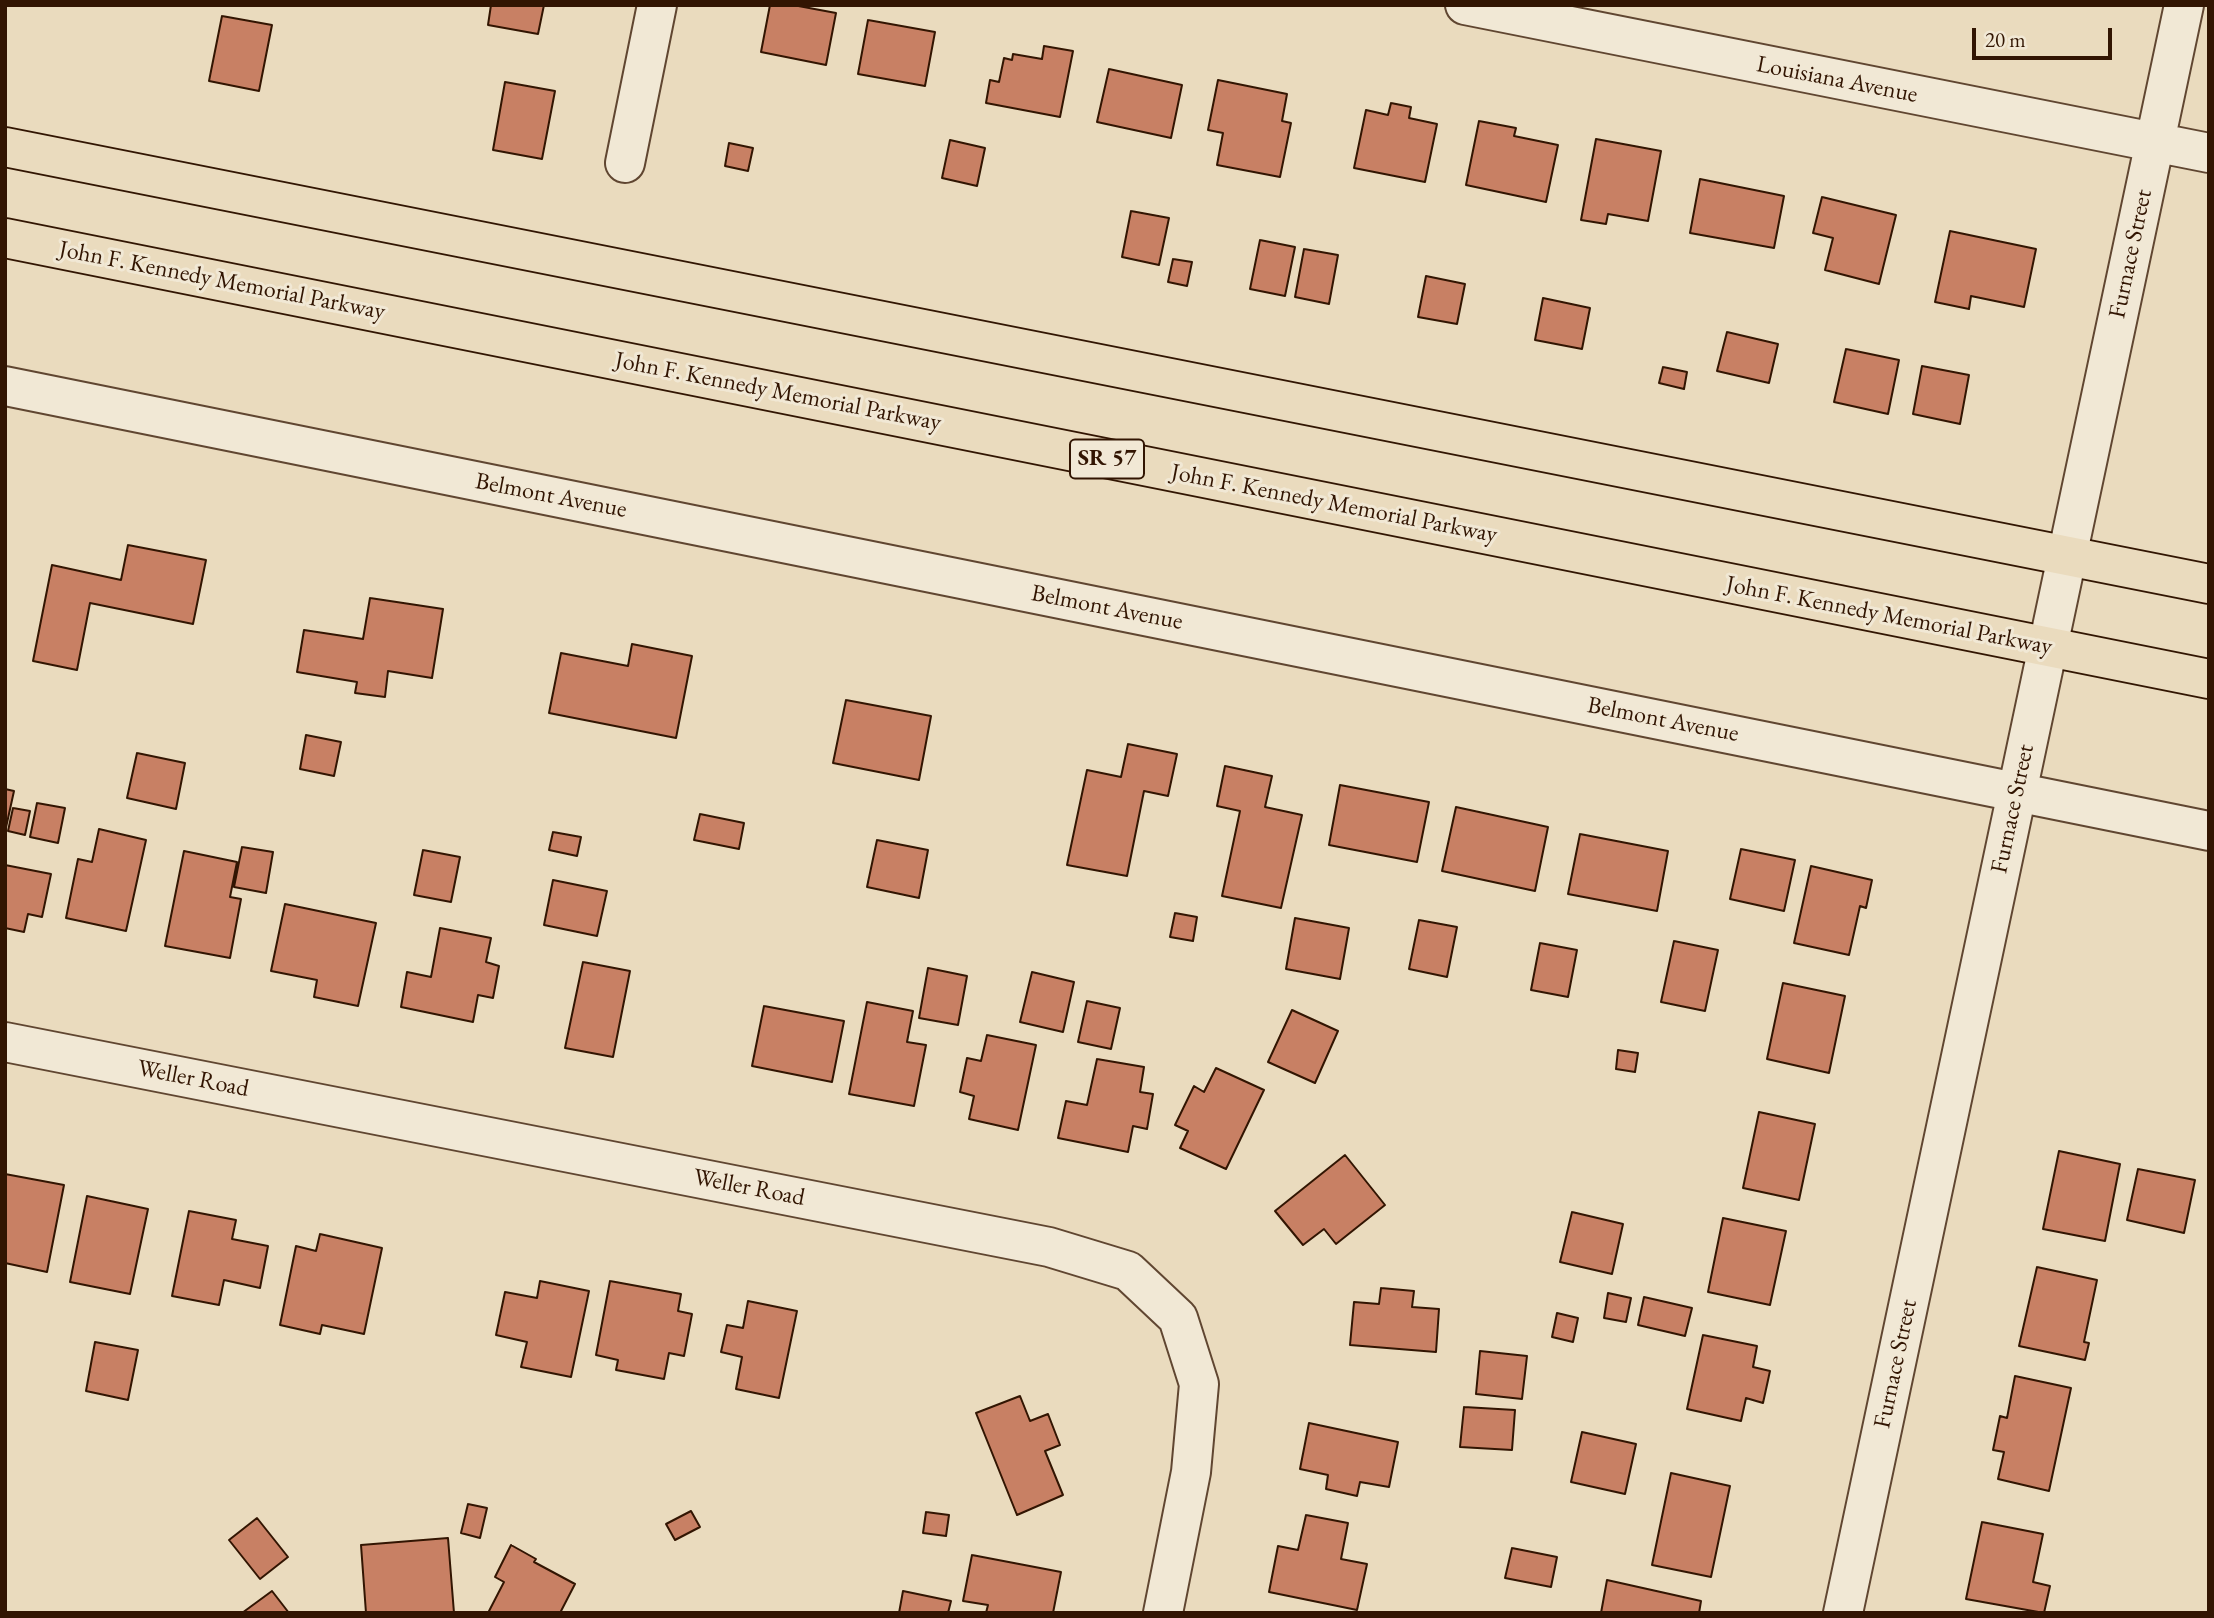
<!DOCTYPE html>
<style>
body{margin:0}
#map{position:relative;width:2214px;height:1618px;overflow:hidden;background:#eadbbe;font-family:"EB Garamond",serif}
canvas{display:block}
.frame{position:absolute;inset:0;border:7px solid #321502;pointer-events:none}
.scale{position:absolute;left:1972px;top:28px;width:140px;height:32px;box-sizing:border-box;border:4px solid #321502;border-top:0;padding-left:9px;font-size:21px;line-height:24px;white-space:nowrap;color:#321502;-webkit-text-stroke:5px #f1e8d5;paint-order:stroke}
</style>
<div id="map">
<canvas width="2214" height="1618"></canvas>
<div class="frame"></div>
<div class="scale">20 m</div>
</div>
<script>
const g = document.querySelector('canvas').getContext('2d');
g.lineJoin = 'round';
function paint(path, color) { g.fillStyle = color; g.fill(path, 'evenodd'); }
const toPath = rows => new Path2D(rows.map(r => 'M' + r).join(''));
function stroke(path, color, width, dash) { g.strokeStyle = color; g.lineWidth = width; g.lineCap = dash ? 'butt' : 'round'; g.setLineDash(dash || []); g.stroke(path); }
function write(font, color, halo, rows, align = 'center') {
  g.font = font + ' "EB Garamond",serif'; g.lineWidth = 6; g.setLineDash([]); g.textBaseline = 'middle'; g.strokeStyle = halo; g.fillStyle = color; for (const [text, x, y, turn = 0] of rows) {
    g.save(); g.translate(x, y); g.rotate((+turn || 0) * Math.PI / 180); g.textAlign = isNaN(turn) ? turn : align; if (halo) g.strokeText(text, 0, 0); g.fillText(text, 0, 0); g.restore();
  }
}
const building = toPath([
 [491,5,544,5,538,34,488,25,491,5],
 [770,5,793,5,836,13,826,65,761,52,770,5],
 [222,16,272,25,259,91,209,81,222,16],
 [868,20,935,32,925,86,858,74,868,20],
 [1044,46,1073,51,1060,117,986,103,990,80,999,82,1004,58,1012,60,1013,54,1042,59,1044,46],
 [1109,69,1182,85,1171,138,1097,122,1109,69],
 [1218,80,1287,94,1282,121,1291,123,1280,177,1217,165,1223,133,1208,130,1218,80],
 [505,82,555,91,542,159,493,150,505,82],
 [1391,103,1411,107,1409,118,1437,124,1425,182,1354,168,1366,110,1388,115,1391,103],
 [1479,121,1516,128,1514,136,1558,145,1546,202,1466,185,1479,121],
 [1596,139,1661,151,1648,221,1608,214,1606,224,1581,220,1596,139],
 [950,140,985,148,977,186,942,178,950,140],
 [729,143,753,148,748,171,725,166,729,143],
 [1700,179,1784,196,1774,248,1690,233,1700,179],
 [1822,197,1896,215,1879,284,1825,270,1833,238,1813,233,1822,197],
 [1131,211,1169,218,1159,265,1122,257,1131,211],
 [1950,231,2036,249,2024,307,1971,296,1969,309,1935,302,1950,231],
 [1260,240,1295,247,1285,296,1250,289,1260,240],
 [1304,249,1338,255,1329,304,1295,297,1304,249],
 [1173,259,1192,262,1187,286,1168,282,1173,259],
 [1426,276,1465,284,1457,324,1418,317,1426,276],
 [1543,298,1590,308,1582,349,1535,340,1543,298],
 [1727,332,1778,344,1769,383,1717,371,1727,332],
 [1846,349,1899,360,1888,414,1834,402,1846,349],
 [1922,366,1969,375,1960,424,1913,414,1922,366],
 [1663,367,1687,372,1684,389,1659,383,1663,367],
 [128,545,206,560,193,624,90,603,77,670,33,661,52,565,121,580,128,545],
 [370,598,443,609,432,678,388,671,385,697,355,693,357,682,297,672,304,630,363,639,370,598],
 [632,644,692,656,676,738,549,713,561,653,628,666,632,644],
 [846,700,931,716,919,780,833,763,846,700],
 [306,735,341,742,334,776,300,769,306,735],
 [1128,744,1177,754,1168,796,1144,791,1127,876,1067,865,1087,770,1121,777,1128,744],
 [137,753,185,763,176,809,127,798,137,753],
 [1225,766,1272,776,1265,807,1302,815,1281,908,1222,896,1240,811,1217,806,1225,766],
 [1340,785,1429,802,1417,862,1329,845,1340,785],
 [5,789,14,791,5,832,5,789],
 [37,803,65,808,58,843,30,837,37,803],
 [1456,807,1548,827,1535,891,1442,871,1456,807],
 [13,808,30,811,25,835,8,831,13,808],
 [700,814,744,823,739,849,694,840,700,814],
 [99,829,146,840,126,931,66,918,78,859,92,862,99,829],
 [553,832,581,837,577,856,549,850,553,832],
 [1580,834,1668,851,1657,911,1568,894,1580,834],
 [877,840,928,850,919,898,867,887,877,840],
 [242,847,273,852,266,893,234,887,242,847],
 [1741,849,1795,860,1784,911,1730,899,1741,849],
 [423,850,460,857,451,902,414,895,423,850],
 [184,851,237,862,230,897,241,899,230,958,165,946,184,851],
 [5,865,51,874,42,917,28,914,24,932,5,928,5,865],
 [1811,866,1872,880,1866,908,1860,906,1849,955,1794,943,1811,866],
 [553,880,607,891,597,936,544,925,553,880],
 [285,904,376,923,358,1006,314,997,317,980,271,971,285,904],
 [1175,913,1197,917,1193,941,1170,937,1175,913],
 [1295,918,1349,928,1340,979,1286,969,1295,918],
 [1419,920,1457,927,1447,977,1409,969,1419,920],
 [440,928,491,938,486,962,499,966,493,998,478,995,473,1022,401,1007,407,972,431,977,440,928],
 [1674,941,1718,950,1705,1011,1661,1002,1674,941],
 [1540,943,1577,950,1568,997,1531,990,1540,943],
 [583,962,630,971,613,1057,565,1048,583,962],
 [928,968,967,976,958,1025,919,1018,928,968],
 [1032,972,1074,982,1063,1032,1020,1022,1032,972],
 [1783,983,1845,996,1829,1073,1767,1059,1783,983],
 [1087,1001,1120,1008,1111,1049,1078,1042,1087,1001],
 [867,1002,913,1011,907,1042,926,1045,914,1106,849,1094,867,1002],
 [764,1006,844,1021,832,1082,752,1066,764,1006],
 [1292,1010,1338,1031,1315,1083,1268,1062,1292,1010],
 [987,1035,1036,1045,1018,1130,969,1119,974,1096,960,1092,967,1058,981,1061,987,1035],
 [1618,1050,1638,1053,1635,1072,1616,1069,1618,1050],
 [1097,1059,1144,1067,1140,1092,1153,1094,1147,1129,1133,1126,1128,1152,1058,1138,1066,1101,1087,1105,1097,1059],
 [1216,1068,1264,1090,1226,1169,1180,1148,1188,1131,1175,1125,1194,1086,1204,1092,1216,1068],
 [1759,1112,1815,1124,1799,1200,1743,1188,1759,1112],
 [2059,1151,2120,1164,2105,1241,2043,1229,2059,1151],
 [1345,1155,1385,1205,1336,1244,1324,1229,1303,1245,1275,1211,1345,1155],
 [2138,1169,2195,1180,2184,1233,2127,1220,2138,1169],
 [5,1174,64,1185,47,1272,5,1263,5,1174],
 [87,1196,148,1209,130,1294,70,1282,87,1196],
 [189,1211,236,1220,232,1239,268,1246,260,1288,224,1280,219,1305,172,1296,189,1211],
 [1572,1212,1623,1224,1612,1274,1560,1262,1572,1212],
 [1723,1218,1786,1231,1770,1305,1708,1292,1723,1218],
 [320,1234,382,1248,364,1334,322,1325,320,1334,280,1325,296,1246,316,1251,320,1234],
 [2037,1267,2097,1280,2084,1342,2089,1343,2085,1360,2019,1346,2037,1267],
 [540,1281,589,1291,571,1377,521,1367,527,1342,496,1335,505,1292,537,1298,540,1281],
 [610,1281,681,1294,678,1311,692,1314,684,1356,669,1353,664,1379,616,1370,618,1360,596,1355,610,1281],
 [1381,1288,1414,1291,1412,1307,1439,1309,1436,1352,1350,1345,1354,1302,1379,1304,1381,1288],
 [1608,1293,1631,1298,1626,1322,1604,1318,1608,1293],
 [1644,1297,1692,1308,1685,1336,1638,1325,1644,1297],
 [748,1301,797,1311,779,1398,736,1389,742,1357,721,1352,727,1325,743,1328,748,1301],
 [1557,1313,1578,1318,1573,1342,1552,1337,1557,1313],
 [1703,1335,1757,1346,1753,1367,1770,1371,1763,1403,1746,1398,1741,1421,1687,1409,1703,1335],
 [95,1342,138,1350,128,1400,86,1391,95,1342],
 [1480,1351,1527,1356,1522,1399,1476,1394,1480,1351],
 [2015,1376,2071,1388,2049,1491,1998,1479,2004,1452,1993,1450,2000,1416,2007,1418,2015,1376],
 [1020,1396,1030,1421,1048,1414,1060,1445,1045,1451,1063,1495,1017,1515,976,1413,1020,1396],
 [1464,1407,1515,1410,1512,1450,1460,1447,1464,1407],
 [1309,1423,1398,1442,1389,1487,1360,1482,1357,1496,1326,1489,1328,1475,1300,1469,1309,1423],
 [1582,1432,1636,1444,1625,1494,1571,1482,1582,1432],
 [1671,1473,1730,1486,1711,1577,1652,1565,1671,1473],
 [468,1504,487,1508,480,1538,461,1533,468,1504],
 [691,1511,700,1527,675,1540,666,1524,691,1511],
 [926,1512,949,1515,946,1536,923,1533,926,1512],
 [1306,1515,1348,1523,1341,1559,1367,1564,1357,1610,1269,1592,1278,1546,1298,1550,1306,1515],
 [257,1518,288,1557,260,1579,229,1540,257,1518],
 [1982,1522,2043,1534,2033,1582,2050,1586,2044,1613,1966,1599,1982,1522],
 [448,1538,454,1613,366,1613,361,1545,448,1538],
 [511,1545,536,1559,534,1562,575,1584,560,1613,488,1613,504,1582,495,1577,511,1545],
 [1512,1548,1557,1557,1551,1587,1505,1578,1512,1548],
 [972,1555,1061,1572,1053,1613,986,1613,988,1605,963,1601,972,1555],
 [1607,1580,1701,1601,1699,1613,1601,1613,1607,1580],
 [272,1591,289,1613,242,1613,272,1591],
 [903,1591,951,1601,948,1613,899,1613,903,1591]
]);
const street = toPath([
 [1465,5,2209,153],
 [625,163,657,5],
 [5,386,2209,831],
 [5,1042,1049,1247,1128,1271,1178,1318,1199,1384,1191,1472,1163,1613],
 [1843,1613,2184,5]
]);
const highway = toPath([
 [5,147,2209,584],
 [5,238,2209,679]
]);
const shields = [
 [1107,459,74]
];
const shieldNames = [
 ["SR 57",1107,459]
];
const streetNames = [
 ["Louisiana Avenue",1837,80,11],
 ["Furnace Street",2131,254,-78],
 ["John F. Kennedy Memorial Parkway",222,281,11],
 ["John F. Kennedy Memorial Parkway",778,392,11],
 ["Belmont Avenue",551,496,11],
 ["John F. Kennedy Memorial Parkway",1334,504,11],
 ["Belmont Avenue",1107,608,11],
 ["John F. Kennedy Memorial Parkway",1889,616,11],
 ["Belmont Avenue",1663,720,11],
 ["Furnace Street",2013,809,-78],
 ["Weller Road",193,1079,11],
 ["Weller Road",749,1188,11],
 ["Furnace Street",1896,1364,-78]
];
paint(building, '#c88064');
stroke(building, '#321502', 2);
stroke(street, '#604631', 42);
stroke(highway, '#321502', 42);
stroke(street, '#f1e8d5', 38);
stroke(highway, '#eadbbe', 38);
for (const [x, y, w] of shields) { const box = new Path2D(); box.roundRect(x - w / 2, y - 19.5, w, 39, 5); g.fillStyle = '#f1e8d5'; g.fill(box); stroke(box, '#321502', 2); }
write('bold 23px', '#321502', null, shieldNames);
write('24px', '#321502', '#f1e8d5', streetNames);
</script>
